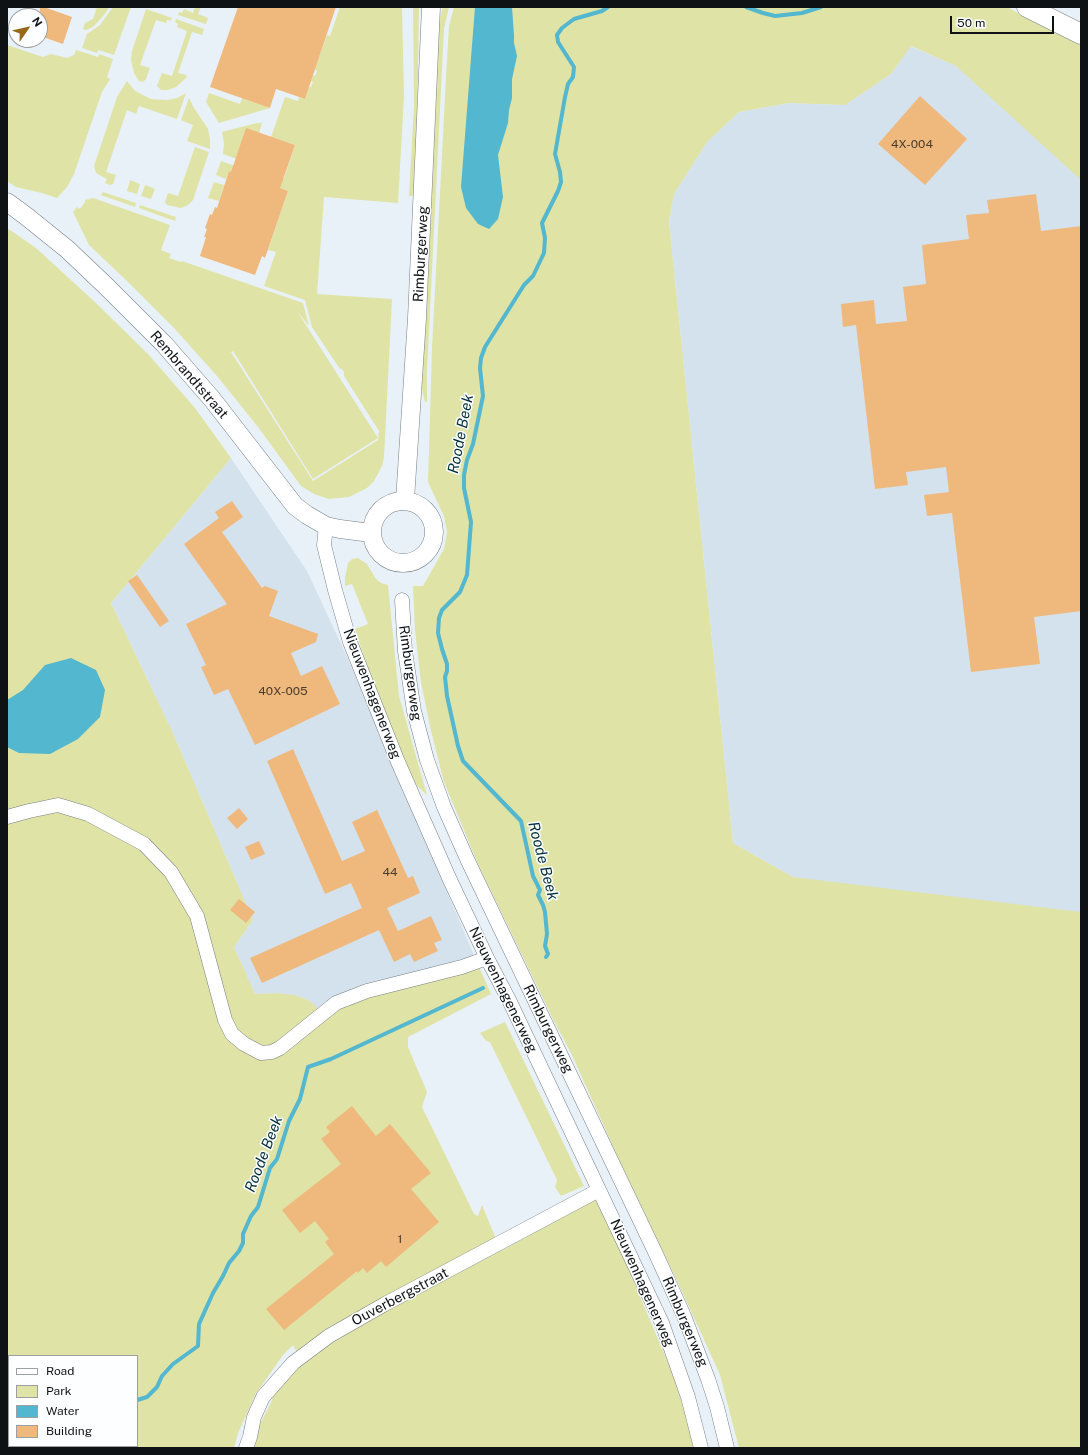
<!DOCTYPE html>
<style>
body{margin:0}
#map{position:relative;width:1088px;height:1455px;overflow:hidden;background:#e9f1f8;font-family:"Public Sans",sans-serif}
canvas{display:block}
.frame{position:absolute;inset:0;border:8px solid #0f1214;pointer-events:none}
.legend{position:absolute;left:8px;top:1355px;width:130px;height:92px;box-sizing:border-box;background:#fcfeff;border:1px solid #9da0a1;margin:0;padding:5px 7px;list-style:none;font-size:12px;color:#0f1214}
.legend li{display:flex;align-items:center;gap:8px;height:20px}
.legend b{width:20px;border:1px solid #9da0a1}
.north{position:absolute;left:8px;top:8px;width:40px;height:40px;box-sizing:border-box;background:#fcfeff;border:1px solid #9da0a1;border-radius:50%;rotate:56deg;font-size:11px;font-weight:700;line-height:16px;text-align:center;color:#0f1214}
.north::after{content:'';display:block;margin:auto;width:14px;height:18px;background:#986819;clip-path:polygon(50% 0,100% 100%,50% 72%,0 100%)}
.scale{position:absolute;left:950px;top:16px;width:104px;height:18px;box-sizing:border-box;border:2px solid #0f1214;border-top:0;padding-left:5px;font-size:12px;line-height:14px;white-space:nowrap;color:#0f1214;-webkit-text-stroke:3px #fcfeff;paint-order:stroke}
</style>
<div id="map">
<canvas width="1088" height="1455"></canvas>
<div class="frame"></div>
<ul class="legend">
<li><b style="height:5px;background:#fff"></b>Road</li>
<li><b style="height:11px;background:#dfe3a5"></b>Park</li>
<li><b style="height:11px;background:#52b7cf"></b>Water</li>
<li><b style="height:11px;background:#efb97d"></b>Building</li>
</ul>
<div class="north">N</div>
<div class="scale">50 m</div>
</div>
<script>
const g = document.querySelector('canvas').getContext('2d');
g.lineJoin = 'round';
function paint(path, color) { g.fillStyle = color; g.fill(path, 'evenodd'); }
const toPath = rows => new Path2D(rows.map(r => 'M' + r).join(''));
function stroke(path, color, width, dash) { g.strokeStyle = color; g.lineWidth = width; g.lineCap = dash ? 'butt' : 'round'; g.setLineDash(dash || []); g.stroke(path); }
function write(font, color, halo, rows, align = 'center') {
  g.font = font + ' "Public Sans",sans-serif'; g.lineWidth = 3; g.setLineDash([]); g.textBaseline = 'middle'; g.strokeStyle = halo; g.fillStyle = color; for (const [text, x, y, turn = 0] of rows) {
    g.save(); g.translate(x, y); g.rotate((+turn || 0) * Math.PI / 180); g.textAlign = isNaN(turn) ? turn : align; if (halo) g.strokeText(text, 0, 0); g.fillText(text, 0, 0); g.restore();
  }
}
const built = toPath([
 [910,46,956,66,1081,143,1081,934,793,877,733,843,669,222,674,194,707,142,739,112,789,103,845,105,891,74],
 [231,458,307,571,348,659,479,967,393,992,358,999,320,1013,306,999,294,995,277,993,255,994,234,947,253,920,172,731,111,603]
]);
const green = toPath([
 [97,7,109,7,104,15,94,26,87,30,83,29,85,23,93,19],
 [113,7,131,7,114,55,98,50,97,53,82,48,87,34,100,25],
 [195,7,201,7,198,14,208,18,206,24,178,15,179,12,182,13,184,9,193,13],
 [340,7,402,7,404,96,398,203,324,197,317,294,392,299,384,457,382,466,374,481,367,488,349,497,329,499,314,494,301,486,258,427,217,376,174,328,128,282,89,245,73,212,77,207,80,209,85,202,85,200,93,198,170,225,161,250,171,254,169,258,181,262,182,261,303,303,309,326,297,311,378,438,313,479,233,351,231,352,313,481,378,440,379,431,344,376,344,372,341,368,340,369,312,327,305,300,264,286,276,252,268,250,288,191,229,171,226,179,216,175,221,161,252,172,254,168,284,178,295,145,271,137,285,97,298,101,299,97,305,99,309,87,311,87,313,82,311,81,313,75,315,76,317,71,315,69,327,35,330,36],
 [413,7,419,7,416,196,409,196,414,106],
 [443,7,449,7,444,29,427,370,427,402,425,402,421,384,439,21],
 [454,7,1007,7,1042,26,1081,43,1081,180,956,66,911,46,891,74,845,105,789,103,739,112,707,142,674,194,669,222,733,843,793,877,1081,912,1081,1448,739,1448,720,1375,680,1287,617,1155,571,1053,554,1021,478,864,444,782,431,731,421,682,415,631,413,586,423,586,444,549,447,532,444,516,428,482,432,348,446,77,449,26],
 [146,9,172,18,171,21,167,20,166,23,156,20,140,65,150,68,146,79,143,82,139,81,134,73,131,60,132,51],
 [176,19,204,29,202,35,192,32,178,73,186,75,187,77,176,87,168,90,161,90,157,86,162,73,172,76,187,31,177,27,178,24,175,22],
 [7,45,43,57,51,54,67,58,74,55,76,50,98,57,99,54,113,59,107,77,110,79,102,92,74,174,67,187,57,198,42,193,16,187,7,181],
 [127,81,135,91,151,99,167,100,177,98,186,93,177,119,139,106,136,114,127,110,106,172,116,175,113,184,110,185,105,183,107,179,96,173,94,166,117,97],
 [209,93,240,104,242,98,270,108,219,123,206,102],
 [189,98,194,108,208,129,210,139,210,149,187,141,193,125,181,120],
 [257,123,262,123,251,164,223,154,224,143,222,132],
 [195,147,209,152,193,200,188,205,181,208,167,205,165,202,168,193,178,196],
 [130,180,140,184,137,194,127,191],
 [214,182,224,185,219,201,208,198],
 [145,185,155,189,151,199,141,196],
 [103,192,136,203,135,207,101,195],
 [140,205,176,217,175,221,139,208],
 [7,228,36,248,96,303,148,354,195,408,231,458,111,603,172,731,253,920,234,947,255,994,277,993,294,995,306,999,315,1005,320,1013,342,1003,393,992,479,967,491,994,408,1037,408,1047,427,1092,422,1107,474,1214,478,1216,482,1205,501,1251,595,1199,608,1224,631,1275,671,1370,683,1407,694,1448,249,1448,253,1437,270,1405,278,1383,300,1358,293,1345,283,1355,255,1395,238,1433,234,1448,7,1448],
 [9,1356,137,1356,137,1446,9,1446],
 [358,558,367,564,376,579,381,583,388,585,399,696,427,795,417,786,407,768,370,675,355,629,368,624,352,584,345,586,345,578,348,563,352,559],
 [505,1022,584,1186,561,1196,555,1187,557,1180,490,1042,486,1041,480,1033]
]);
const water = toPath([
 [475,7,512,7,514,35,514,43,517,56,512,79,512,98,509,110,508,123,498,155,503,197,498,219,489,229,478,224,466,208,461,187],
 [71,658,96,670,105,690,100,717,78,739,50,754,19,753,7,747,7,700,23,690,45,665]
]);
const stream = toPath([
 [746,7,763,13,775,16,802,13,821,7],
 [546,957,548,954,545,946,547,934,545,912,543,905,538,895,540,890,533,876,521,821,463,761,458,746,447,696,445,677,447,671,447,664,442,649,438,633,439,618,442,610,460,592,467,575,471,522,464,488,464,475,467,460,473,444,483,396,480,368,481,358,485,347,524,285,533,276,544,253,545,238,542,223,558,191,561,182,560,172,555,154,565,97,568,84,573,77,574,67,558,42,557,35,562,28,574,19,602,11,608,7],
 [137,1400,147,1397,157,1387,162,1376,173,1364,198,1346,199,1324,213,1293,223,1276,229,1263,239,1251,243,1243,243,1234,251,1216,258,1207,270,1168,277,1159,289,1121,300,1099,308,1067,331,1059,483,988],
 [68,1446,69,1448]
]);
const building = toPath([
 [40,7,44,7,72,17,63,44,40,36],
 [238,7,336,7,305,99,276,89,270,108,210,87],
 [920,96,967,139,925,185,878,144],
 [246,128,295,145,280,188,288,191,265,258,262,256,255,275,200,256,206,237,204,237,207,229,205,228,210,214,212,215,215,207,217,208,229,171,231,172],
 [1036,194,1041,231,1081,226,1081,611,1034,617,1040,664,971,672,952,513,927,516,924,495,949,492,946,467,906,472,908,485,875,489,856,325,843,327,841,304,874,300,876,324,907,321,903,287,926,284,922,245,969,239,966,215,989,213,987,200],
 [232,501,243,517,222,532,262,588,265,586,278,591,269,616,318,634,316,642,291,653,301,676,322,666,340,704,255,745,228,689,214,695,201,667,206,665,186,624,227,604,184,544,219,518,215,512],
 [137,575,169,621,160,627,128,581],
 [293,749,342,861,365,851,352,822,377,810,408,878,413,876,420,893,387,908,398,931,431,916,442,940,434,943,438,951,414,962,410,954,394,962,379,930,262,983,250,958,362,908,351,883,325,894,267,761],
 [239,808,248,819,237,829,227,818],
 [259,841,265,854,251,860,245,847],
 [239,899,255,912,246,923,230,910],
 [352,1106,376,1136,390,1124,431,1173,411,1189,439,1222,386,1267,381,1261,367,1273,363,1268,358,1273,357,1271,284,1330,266,1309,334,1254,325,1242,329,1239,315,1221,300,1233,282,1210,341,1164,321,1139,330,1132,326,1127]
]);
const minor = toPath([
 [326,526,324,545,335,590,350,642,398,762,450,880,487,958,510,1002,662,1323,688,1397,701,1448],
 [402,600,405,651,414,711,427,760,444,807,467,859,656,1254,684,1316,708,1379,717,1407,727,1448],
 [7,817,29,811,58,805,88,814,144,844,171,872,197,916,225,1020,232,1034,244,1044,261,1053,272,1052,280,1048,336,1003,367,991,462,967,487,958],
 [246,1448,250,1437,254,1417,263,1397,293,1363,329,1336,385,1304,599,1190]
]);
const tertiary = toPath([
 [7,202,26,216,67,249,107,287,164,344,212,399,295,506,307,515,326,526,340,529,371,533],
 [405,500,417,318,431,7],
 '372 532a31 31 0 1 1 62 0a31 31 0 1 1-62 0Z'
]);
const secondary = toPath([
 [1027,7,1081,34]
]);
const numberNames = [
 ["4X-004",912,144],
 ["40X-005",283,691],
 ["44",390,872],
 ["1",400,1239]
];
const streetNames = [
 ["Rimburgerweg",421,254,-87],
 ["Rembrandtstraat",189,375,49],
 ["Rimburgerweg",410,673,82],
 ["Nieuwenhagenerweg",372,694,69],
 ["Nieuwenhagenerweg",503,990,64],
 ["Rimburgerweg",548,1029,64],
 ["Nieuwenhagenerweg",642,1283,66],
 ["Ouverbergstraat",400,1297,-28],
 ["Rimburgerweg",685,1322,67]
];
const waterNames = [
 ["Roode Beek",461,434,-79],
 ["Roode Beek",543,861,75],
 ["Roode Beek",264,1154,-69]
];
paint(built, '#d4e2ee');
paint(green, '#dfe3a5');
paint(water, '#52b7cf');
stroke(stream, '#52b7cf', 4);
paint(building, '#efb97d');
stroke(minor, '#788086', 15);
stroke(tertiary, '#788086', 19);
stroke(secondary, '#788086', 21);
stroke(minor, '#fff', 14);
stroke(tertiary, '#fff', 18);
stroke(secondary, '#fff', 20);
write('12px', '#473c2e', null, numberNames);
write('14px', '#0f1214', '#fcfeff', streetNames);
write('italic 15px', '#002f39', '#fcfeff', waterNames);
</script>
